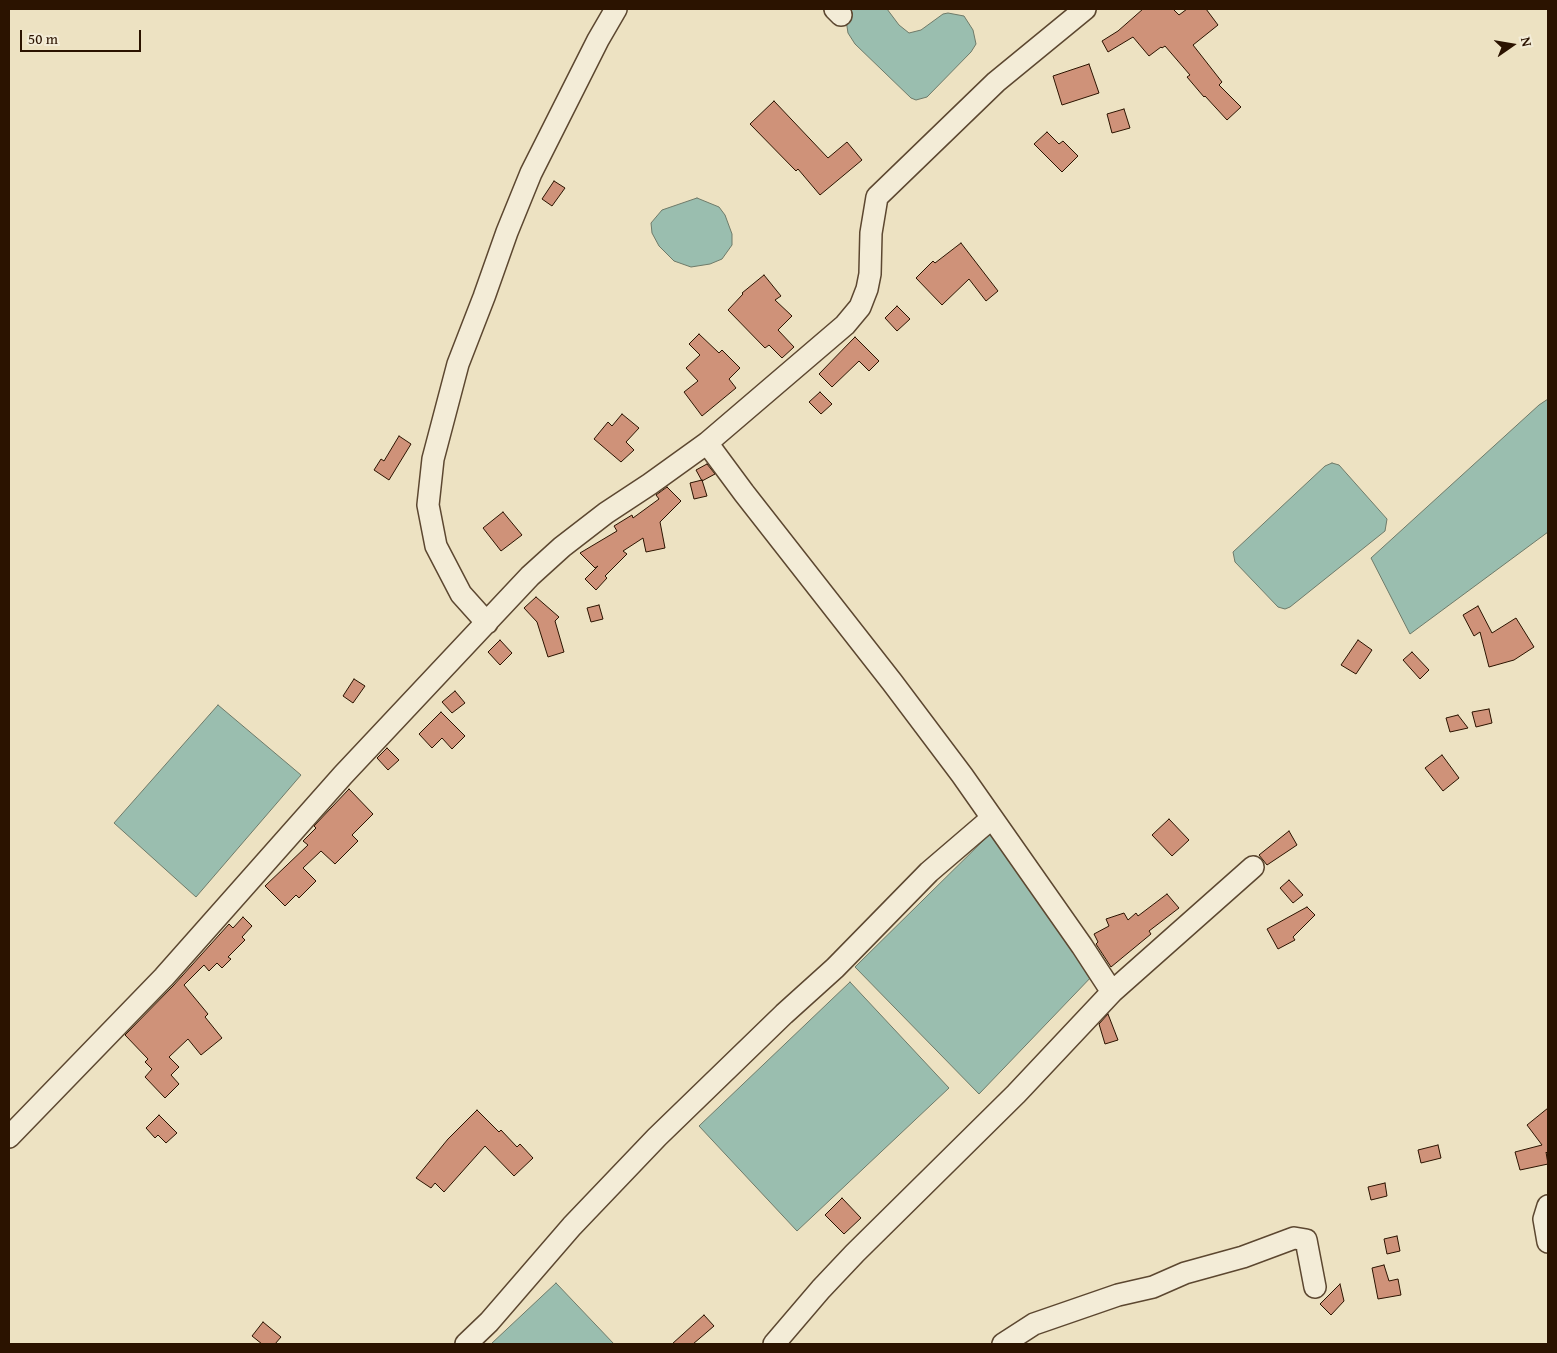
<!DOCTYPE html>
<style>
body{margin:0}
#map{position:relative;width:1557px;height:1353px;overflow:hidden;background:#ede2c2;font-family:"Gentium Book Plus",serif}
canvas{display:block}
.frame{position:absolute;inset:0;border:10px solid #2b1300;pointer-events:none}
.north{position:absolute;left:1487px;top:20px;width:50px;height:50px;-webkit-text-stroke:4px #f3ecd7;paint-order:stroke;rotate:77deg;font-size:14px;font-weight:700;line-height:20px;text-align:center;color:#2b1300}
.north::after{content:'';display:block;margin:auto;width:18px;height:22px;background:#2b1300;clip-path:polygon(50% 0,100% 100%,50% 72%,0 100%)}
.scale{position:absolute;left:20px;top:30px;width:121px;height:22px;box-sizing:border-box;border:2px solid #2b1300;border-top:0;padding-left:6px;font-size:15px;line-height:18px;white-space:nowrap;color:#2b1300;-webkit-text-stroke:4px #f3ecd7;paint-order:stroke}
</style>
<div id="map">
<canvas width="1557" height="1353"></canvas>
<div class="frame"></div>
<div class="north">N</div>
<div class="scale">50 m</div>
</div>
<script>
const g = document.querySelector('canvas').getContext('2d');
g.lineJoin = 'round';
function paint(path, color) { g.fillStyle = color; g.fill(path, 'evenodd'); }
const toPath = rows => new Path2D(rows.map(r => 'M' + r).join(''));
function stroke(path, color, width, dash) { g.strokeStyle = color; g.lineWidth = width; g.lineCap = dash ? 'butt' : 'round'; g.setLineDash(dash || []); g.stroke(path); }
const water = toPath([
 [851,9,887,9,899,25,909,33,921,30,943,14,948,13,964,16,973,30,976,44,971,52,927,97,916,100,911,98,855,44,848,33,846,20,851,9],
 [697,198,719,207,725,215,732,234,732,245,722,259,710,264,691,267,674,261,659,246,652,233,651,223,662,210,697,198],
 [1548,399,1548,532,1410,634,1371,558,1539,405,1548,399],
 [1332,463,1339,465,1387,519,1385,531,1290,607,1285,609,1278,607,1235,562,1233,552,1325,466,1332,463],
 [218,705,301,775,196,897,114,823,218,705],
 [990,834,1095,973,979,1094,855,967,990,834],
 [850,982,949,1088,797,1231,699,1126,850,982],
 [556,1283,614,1344,491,1344,556,1283]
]);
const building = toPath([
 [1143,9,1173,9,1179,15,1187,9,1206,9,1218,25,1193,45,1222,82,1219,85,1241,107,1227,120,1205,96,1204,97,1187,77,1190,75,1165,46,1162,48,1161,47,1149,56,1133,37,1108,52,1102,41,1118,31,1143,9],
 [1089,64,1099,93,1062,105,1053,76,1089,64],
 [774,101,828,158,847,142,862,160,820,195,798,169,796,171,750,124,774,101],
 [1124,109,1130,128,1112,133,1107,114,1124,109],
 [1047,132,1059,144,1063,141,1078,156,1062,172,1034,144,1047,132],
 [554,181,565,188,552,206,542,199,554,181],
 [961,243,998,291,986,301,969,279,942,305,916,278,933,261,935,263,961,243],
 [764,275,781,296,775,300,792,316,778,330,794,347,782,358,769,345,765,348,728,310,743,294,742,293,764,275],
 [897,306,910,319,897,331,885,318,897,306],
 [699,334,719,353,722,350,740,368,729,379,736,388,702,416,684,392,698,381,686,368,700,355,689,344,699,334],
 [855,337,879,361,869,371,859,361,832,387,819,374,855,337],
 [820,392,832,404,821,414,809,402,820,392],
 [622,414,639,428,626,442,634,450,621,462,594,439,608,422,612,426,622,414],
 [399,436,411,444,389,480,374,470,381,459,384,461,399,436],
 [707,464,715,474,702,481,696,470,707,464],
 [702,480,707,496,694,499,690,483,702,480],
 [667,487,681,501,660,522,665,548,646,552,643,538,623,551,627,554,605,576,607,578,596,590,585,579,598,566,595,568,580,553,617,531,614,526,632,515,633,518,659,499,656,495,667,487],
 [503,512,522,535,501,551,483,528,503,512],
 [536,597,559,617,555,621,564,652,548,657,537,622,524,608,536,597],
 [599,605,603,619,591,622,587,608,599,605],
 [1478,606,1492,633,1516,618,1534,647,1514,660,1489,667,1480,632,1474,636,1463,615,1478,606],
 [500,640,512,653,500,665,488,652,500,640],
 [1358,640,1372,650,1356,674,1341,665,1358,640],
 [1412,652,1429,670,1420,679,1403,660,1412,652],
 [354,679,365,686,353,703,343,696,354,679],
 [455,691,465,703,452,713,442,702,455,691],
 [1489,709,1492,723,1476,727,1472,712,1489,709],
 [441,712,465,736,452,749,442,738,432,748,419,734,441,712],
 [1458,715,1468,728,1450,732,1446,718,1458,715],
 [387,748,399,760,388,770,377,758,387,748],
 [1442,755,1459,778,1443,791,1425,768,1442,755],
 [349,789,373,814,352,835,358,841,335,864,321,851,303,868,316,881,299,898,296,895,285,906,265,886,308,845,303,841,316,828,314,826,349,789],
 [1169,819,1189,840,1172,856,1152,835,1169,819],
 [1289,831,1297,845,1267,865,1259,855,1289,831],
 [1289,880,1303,895,1293,903,1280,888,1289,880],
 [1167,894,1179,908,1149,931,1151,934,1111,967,1096,944,1098,942,1094,934,1109,926,1106,919,1124,913,1128,920,1136,913,1138,916,1167,894],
 [1307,907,1315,915,1293,937,1295,940,1278,949,1267,929,1307,907],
 [243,917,252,926,242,937,245,940,228,957,231,959,222,968,217,963,209,971,204,965,184,985,208,1014,205,1017,222,1038,201,1055,188,1039,169,1057,179,1067,171,1075,179,1084,165,1098,145,1077,152,1069,145,1062,148,1059,125,1035,173,986,229,924,233,928,243,917],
 [1108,1014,1118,1040,1105,1044,1099,1024,1108,1014],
 [1548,1108,1548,1154,1546,1152,1548,1164,1520,1170,1515,1152,1542,1145,1527,1125,1548,1108],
 [477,1110,499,1132,501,1130,517,1147,520,1144,533,1158,514,1176,485,1146,444,1192,435,1183,431,1188,416,1178,448,1139,477,1110],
 [159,1115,177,1133,166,1143,158,1135,155,1138,146,1128,159,1115],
 [1438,1145,1441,1158,1421,1163,1418,1150,1438,1145],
 [1385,1183,1387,1196,1371,1200,1368,1187,1385,1183],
 [842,1198,861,1218,844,1234,825,1215,842,1198],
 [1397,1236,1400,1251,1387,1254,1384,1239,1397,1236],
 [1384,1265,1389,1281,1398,1279,1401,1295,1378,1299,1372,1268,1384,1265],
 [1340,1284,1344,1301,1331,1315,1320,1304,1340,1284],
 [704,1315,714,1326,693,1344,672,1344,704,1315],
 [263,1322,281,1337,275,1344,262,1344,252,1336,263,1322]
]);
const minor = toPath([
 [835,9,841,15],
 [707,443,744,493,892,682,962,775,1082,946,1112,992],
 [487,623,461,594,436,546,428,505,433,459,458,364,484,297,507,232,531,173,598,40,616,9],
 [9,1137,164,977,343,775,530,576,562,547,606,513,650,484,707,443,845,325,860,307,867,289,870,274,871,233,877,197,996,82,1085,9],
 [1548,1206,1544,1219,1548,1242],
 [466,1344,489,1322,572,1226,657,1137,784,1014,835,968,929,872,992,818],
 [774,1344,821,1289,855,1253,1016,1094,1112,992,1253,867],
 [1003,1344,1034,1324,1118,1295,1153,1287,1185,1273,1243,1257,1294,1238,1306,1240,1315,1287]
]);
paint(water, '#9abeaf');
stroke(water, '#6e7a69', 1);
paint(building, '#cf9279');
stroke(building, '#2b1300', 1);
stroke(minor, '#5c4730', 24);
stroke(minor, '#f3ecd7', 21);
</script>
